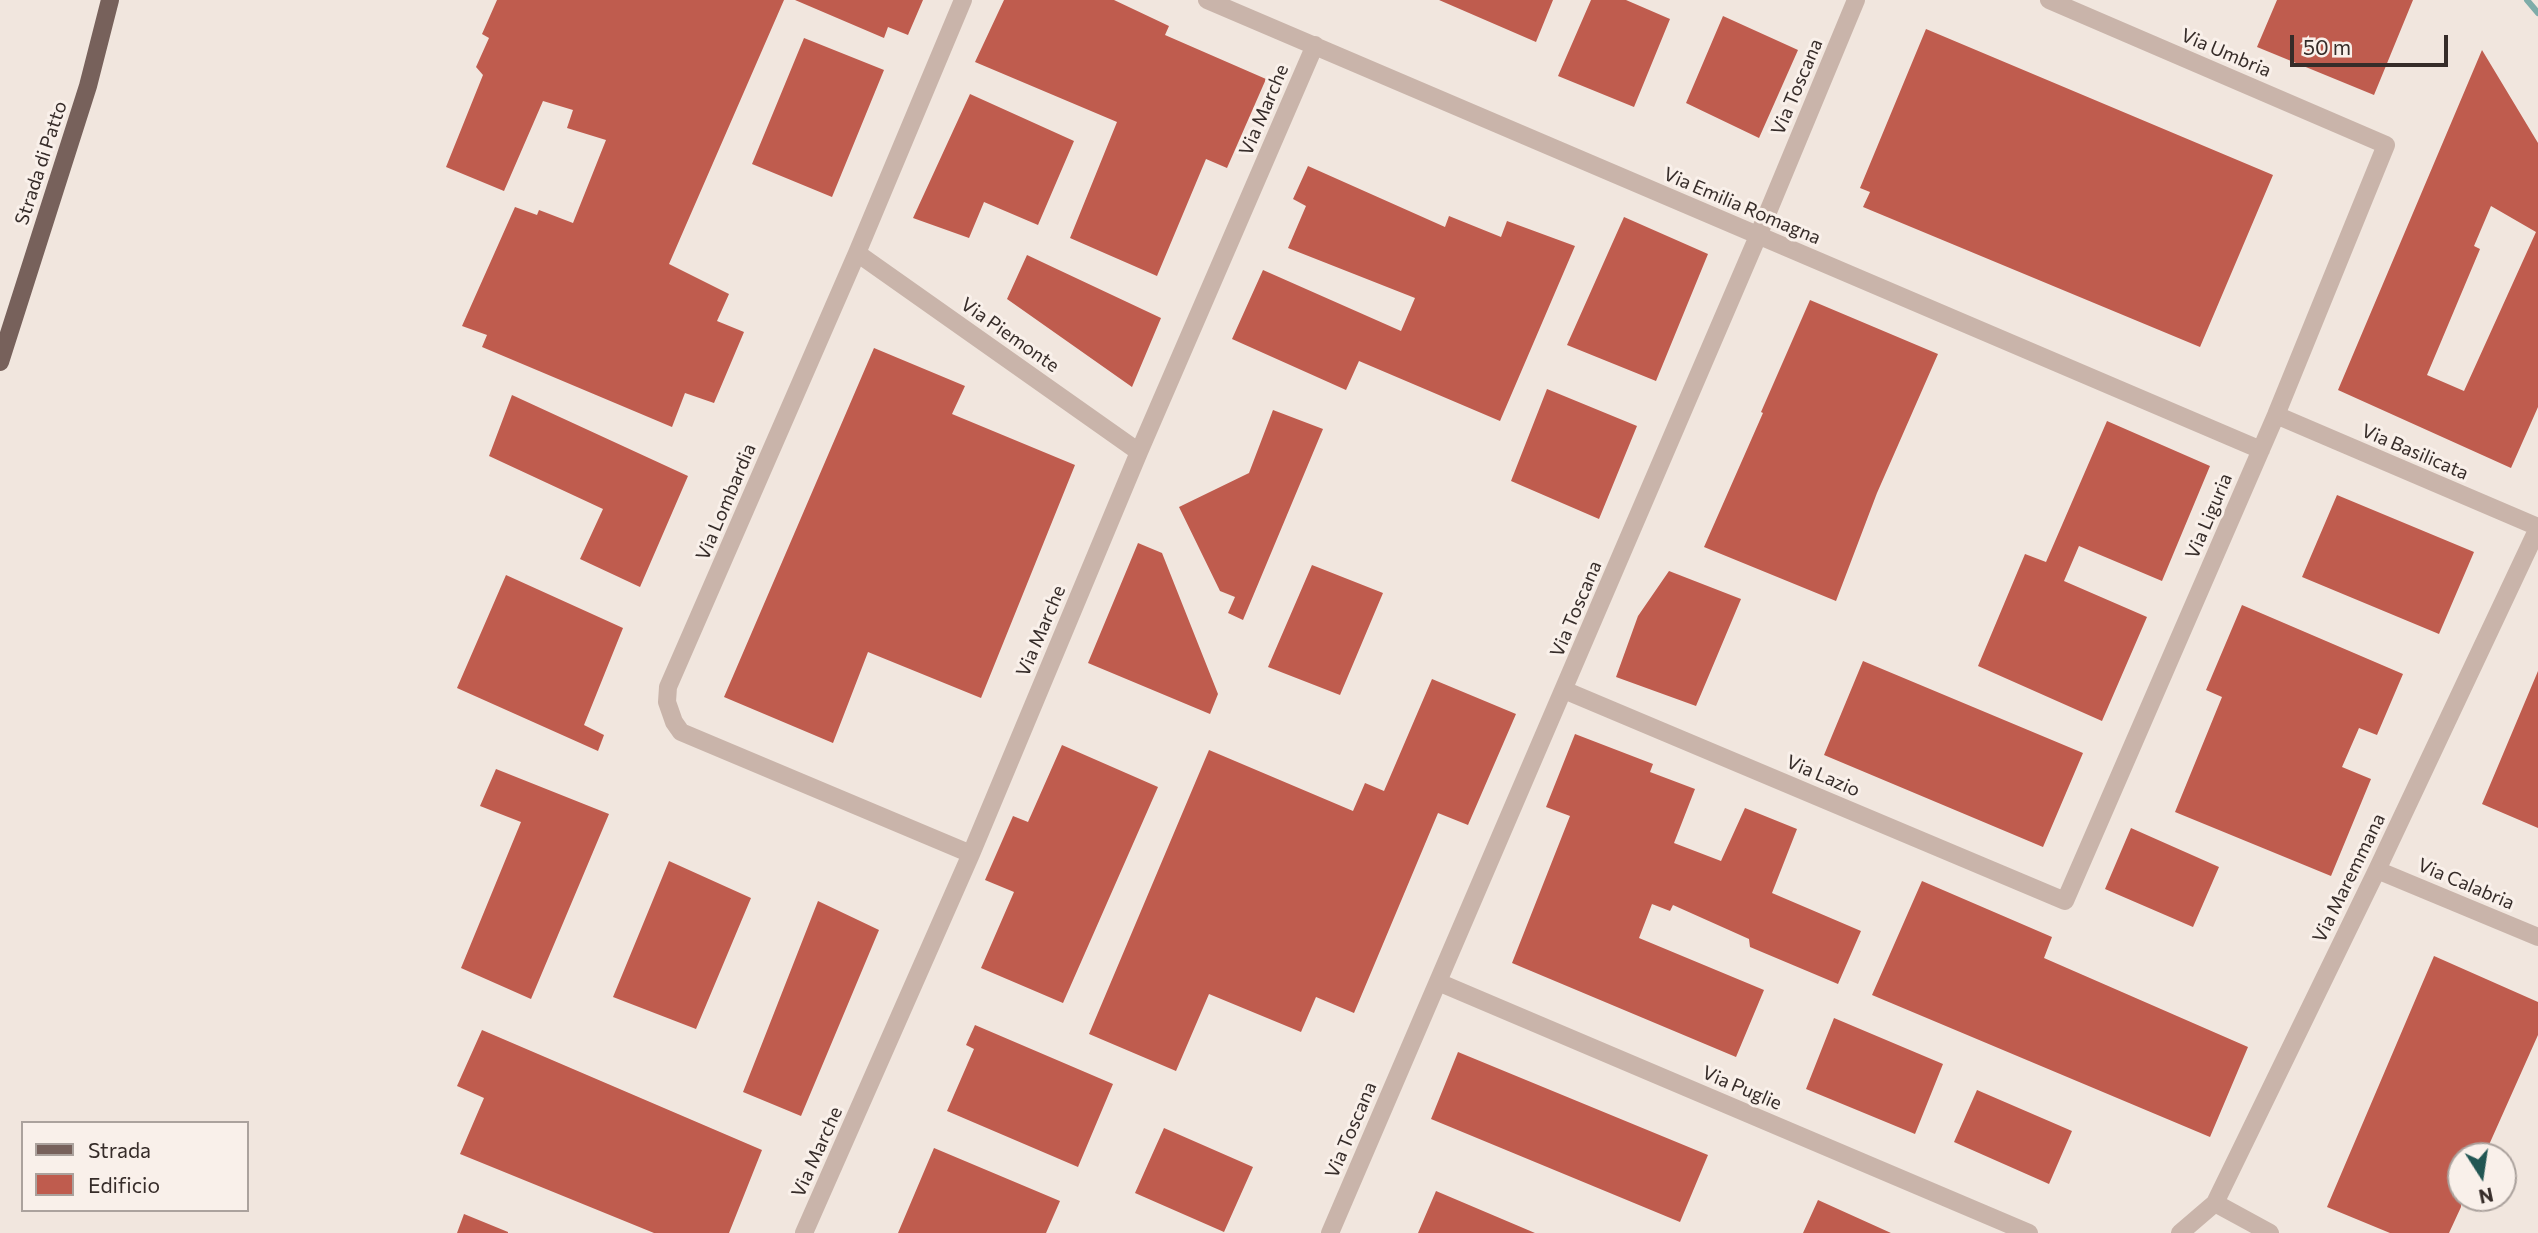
<!DOCTYPE html>
<style>
body{margin:0}
#map{position:relative;width:2538px;height:1233px;overflow:hidden;background:#f1e6de;font-family:Commissioner,sans-serif}
canvas{display:block}
.legend{position:absolute;left:21px;top:1121px;width:228px;height:91px;box-sizing:border-box;background:#f9f0ea;border:2px solid #aba29d;margin:0;padding:9px 12px;list-style:none;font-size:21px;color:#362c29}
.legend li{display:flex;align-items:center;gap:14px;height:35px}
.legend b{width:35px;border:2px solid #aba29d}
.north{position:absolute;left:2447px;top:1142px;width:70px;height:70px;box-sizing:border-box;background:#f9f0ea;border:2px solid #aba29d;border-radius:50%;rotate:168deg;font-size:19px;font-weight:700;line-height:28px;text-align:center;color:#362c29}
.north::after{content:'';display:block;margin:auto;width:24px;height:32px;background:#215653;clip-path:polygon(50% 0,100% 100%,50% 72%,0 100%)}
.scale{position:absolute;left:2290px;top:35px;width:158px;height:32px;box-sizing:border-box;border:4px solid #362c29;border-top:0;padding-left:9px;font-size:21px;line-height:24px;white-space:nowrap;color:#362c29;-webkit-text-stroke:5px #f9f0ea;paint-order:stroke}
</style>
<div id="map">
<canvas width="2538" height="1233"></canvas>
<ul class="legend">
<li><b style="height:9px;background:#77615b"></b>Strada</li>
<li><b style="height:19px;background:#bf5c4e"></b>Edificio</li>
</ul>
<div class="north">N</div>
<div class="scale">50 m</div>
</div>
<script>
const g = document.querySelector('canvas').getContext('2d');
g.lineJoin = 'round';
const toPath = rows => new Path2D(rows.map(r => 'M' + r).join(''));
function stroke(path, color, width, dash) { g.strokeStyle = color; g.lineWidth = width; g.lineCap = dash ? 'butt' : 'round'; g.setLineDash(dash || []); g.stroke(path); }
function paint(path, color) { g.fillStyle = color; g.fill(path, 'evenodd'); }
function write(font, color, halo, rows, align = 'center') {
  g.font = font + ' Commissioner,sans-serif'; g.lineWidth = 6; g.setLineDash([]); g.textBaseline = 'middle'; g.strokeStyle = halo; g.fillStyle = color; for (const [text, x, y, turn = 0] of rows) {
    g.save(); g.translate(x, y); g.rotate((+turn || 0) * Math.PI / 180); g.textAlign = isNaN(turn) ? turn : align; if (halo) g.strokeText(text, 0, 0); g.fillText(text, 0, 0); g.restore();
  }
}
const stream = toPath([
 [2527,0,2538,13]
]);
const building = toPath([
 [497,0,784,0,669,264,729,294,717,321,744,332,714,403,685,393,672,427,482,347,487,335,462,326,515,207,537,215,539,210,573,223,606,140,567,128,573,110,543,101,504,191,446,167,483,75,476,67,489,38,482,34],
 [795,0,923,0,908,35,888,27,884,38],
 [1004,0,1114,0,1169,26,1165,35,1266,79,1227,168,1206,159,1157,276,1070,238,1117,122,975,62],
 [1439,0,1553,0,1536,42],
 [1591,0,1626,0,1670,19,1634,107,1558,76],
 [2277,0,2413,0,2374,95,2257,47],
 [1723,16,1798,50,1759,138,1686,103],
 [1926,29,2273,175,2200,347,1863,207,1870,192,1860,188],
 [804,38,884,70,832,197,752,164],
 [2482,50,2538,143,2538,407,2511,468,2338,390],
 [2491,206,2536,232,2464,391,2427,375,2480,249,2474,246],
 [970,94,1074,141,1038,225,984,202,969,238,913,218],
 [1308,166,1445,227,1449,216,1501,237,1507,221,1575,246,1500,421,1359,361,1346,390,1232,339,1263,270,1401,331,1415,298,1288,248,1306,206,1293,199],
 [1624,217,1708,254,1656,381,1567,345],
 [1027,255,1161,318,1132,387,1007,299],
 [1810,300,1938,354,1877,493,1836,601,1704,547,1763,413,1761,412],
 [874,348,965,386,952,414,1075,465,981,698,868,652,833,743,724,697],
 [1547,389,1637,426,1599,519,1511,481],
 [512,395,688,476,640,587,580,559,603,509,489,456],
 [1273,410,1323,429,1243,620,1228,613,1235,597,1220,591,1179,507,1249,473],
 [2107,421,2210,466,2162,581,2079,546,2064,581,2147,617,2102,721,1978,666,2025,554,2046,562],
 [2337,495,2474,552,2439,634,2302,577],
 [1138,543,1162,553,1218,694,1210,714,1088,663],
 [1312,565,1383,593,1340,695,1268,667],
 [1669,571,1741,599,1696,706,1616,677,1638,616],
 [506,575,623,628,584,725,604,735,598,751,457,688],
 [2242,605,2403,674,2377,735,2359,728,2342,767,2371,779,2331,876,2175,812,2222,697,2206,690],
 [1863,661,2083,753,2043,847,1824,755],
 [2538,671,2538,828,2482,804],
 [1432,679,1516,714,1468,825,1438,813,1354,1013,1316,997,1301,1032,1209,994,1176,1071,1089,1034,1209,750,1353,811,1365,783,1384,791],
 [1575,734,1653,764,1650,772,1695,789,1674,843,1721,861,1745,808,1797,829,1772,893,1861,931,1838,984,1750,947,1749,939,1673,905,1670,911,1652,904,1639,938,1764,990,1736,1057,1512,963,1570,816,1546,807],
 [1062,745,1158,787,1063,1003,981,968,1014,892,985,880,1013,816,1028,822],
 [496,769,609,814,531,999,461,968,521,822,480,806],
 [2131,828,2219,867,2193,927,2105,889],
 [669,861,751,898,696,1029,613,997],
 [1922,881,2052,937,2044,958,2248,1047,2210,1137,1872,995],
 [818,901,879,930,801,1116,743,1092],
 [2434,956,2538,1002,2538,1035,2484,1156,2461,1156,2461,1207,2449,1233,2390,1233,2327,1207],
 [1834,1018,1943,1064,1915,1134,1806,1089],
 [975,1025,1113,1084,1078,1167,947,1111,974,1049,966,1045],
 [482,1030,762,1150,729,1233,654,1233,460,1154,484,1098,457,1086],
 [1458,1052,1708,1155,1680,1222,1431,1119],
 [1977,1090,2072,1131,2049,1184,1954,1142],
 [1164,1128,1253,1167,1224,1232,1135,1193],
 [934,1148,1060,1201,1046,1233,898,1233],
 [1436,1191,1535,1233,1418,1233],
 [1818,1200,1891,1233,1803,1233],
 [464,1214,508,1232,508,1233,457,1233]
]);
const minor = toPath([
 [963,0,857,253,668,687,667,702,674,722,681,732,971,854],
 [1207,0,2261,450],
 [857,253,1139,452],
 [2276,415,2538,527],
 [1564,690,2065,901,2276,415,2386,145,2049,0],
 [2377,870,2538,937],
 [1438,982,2029,1233],
 [2215,1203,2270,1233],
 [804,1233,971,854,1139,452,1315,45],
 [1330,1233,1758,236,1856,0],
 [2180,1233,2215,1203,2377,870,2538,528]
]);
const primary = toPath([
 [0,362,88,86,110,0]
]);
const streetNames = [
 ["Via Umbria",2226,53,23],
 ["Via Toscana",1797,87,-67],
 ["Via Marche",1264,110,-67],
 ["Strada di Patto",41,163,-72],
 ["Via Emilia Romagna",1742,206,23],
 ["Via Piemonte",1010,335,35],
 ["Via Basilicata",2415,452,23],
 ["Via Lombardia",726,502,-67],
 ["Via Liguria",2209,516,-67],
 ["Via Toscana",1576,609,-67],
 ["Via Marche",1041,631,-67],
 ["Via Lazio",1823,776,23],
 ["Via Maremmana",2349,878,-64],
 ["Via Calabria",2466,884,23],
 ["Via Puglie",1742,1088,23],
 ["Via Toscana",1351,1130,-67],
 ["Via Marche",817,1152,-66]
];
stroke(stream, '#7eaca9', 6);
paint(building, '#bf5c4e');
stroke(minor, '#c9b4aa', 18);
stroke(primary, '#77615b', 18);
write('19px', '#362c29', '#f9f0ea', streetNames);
</script>
